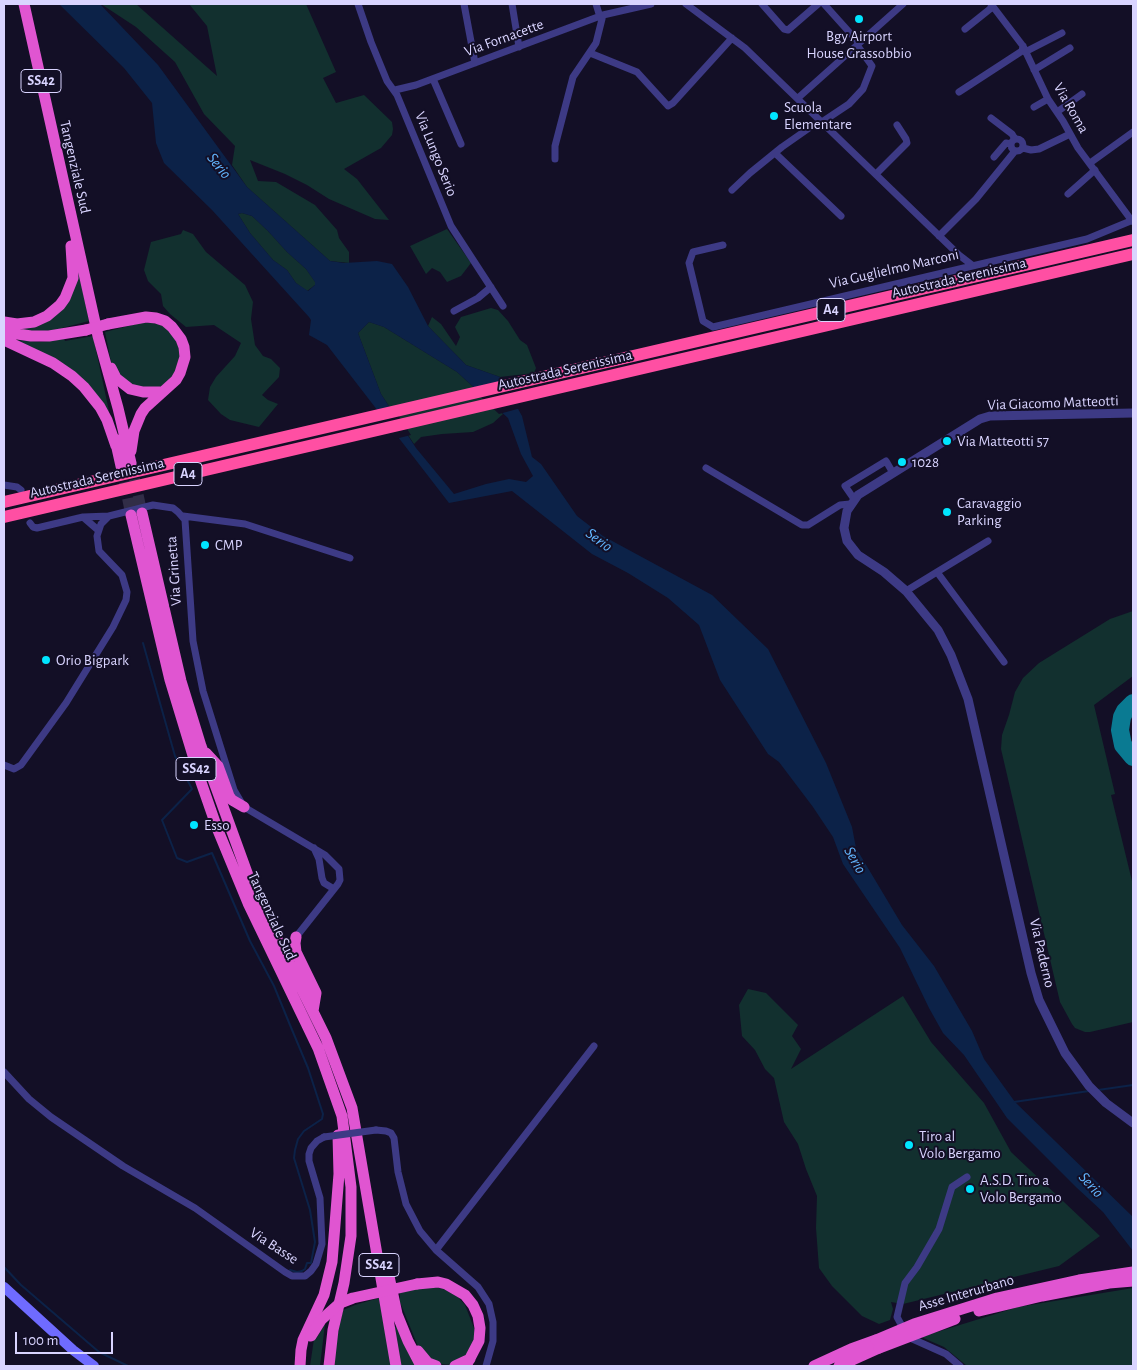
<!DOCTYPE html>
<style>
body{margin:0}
#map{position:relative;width:1137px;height:1370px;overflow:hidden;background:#130f26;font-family:"Alegreya Sans",sans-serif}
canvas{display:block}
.frame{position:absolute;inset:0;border:5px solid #d9d4ff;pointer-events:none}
.scale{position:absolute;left:15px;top:1332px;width:98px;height:22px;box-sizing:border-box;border:2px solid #d9d4ff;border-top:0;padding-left:6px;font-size:15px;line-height:18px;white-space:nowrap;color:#d9d4ff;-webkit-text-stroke:4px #130f26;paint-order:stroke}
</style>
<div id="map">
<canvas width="1137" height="1370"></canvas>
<div class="frame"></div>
<div class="scale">100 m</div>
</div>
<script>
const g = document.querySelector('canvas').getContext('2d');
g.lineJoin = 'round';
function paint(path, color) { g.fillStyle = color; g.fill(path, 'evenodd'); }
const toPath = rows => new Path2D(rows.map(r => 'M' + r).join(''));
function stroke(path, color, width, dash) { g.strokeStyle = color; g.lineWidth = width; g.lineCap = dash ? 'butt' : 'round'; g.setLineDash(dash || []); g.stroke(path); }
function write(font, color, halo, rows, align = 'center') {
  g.font = font + ' "Alegreya Sans",sans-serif'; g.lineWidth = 4; g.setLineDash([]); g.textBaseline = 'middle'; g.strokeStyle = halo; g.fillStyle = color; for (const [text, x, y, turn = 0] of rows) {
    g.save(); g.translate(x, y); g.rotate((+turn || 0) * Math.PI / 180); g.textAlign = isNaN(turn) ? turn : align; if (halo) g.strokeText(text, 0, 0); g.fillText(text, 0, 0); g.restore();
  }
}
const green = toPath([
 [101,4,136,4,217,76,207,26,189,4,306,4,336,72,323,78,336,103,364,95,392,122,393,129,392,135,381,148,344,169,357,179,389,220,375,219,329,199,307,185,285,174,250,160,258,181,276,182,315,205,337,230,339,238,349,252,349,263,330,261,247,187,232,165,235,146,204,114,175,62,136,27],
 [242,213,252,216,268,231,287,252,306,269,316,283,315,285,307,291,296,283,287,270,273,260,250,233,238,214],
 [447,229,471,263,461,276,447,282,440,272,432,268,426,274,410,246],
 [183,230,193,234,206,252,245,285,253,302,251,319,255,345,263,356,271,359,280,368,279,377,262,395,268,400,278,404,259,427,230,420,221,414,208,400,210,387,216,377,235,356,241,343,214,325,186,327,170,314,163,306,161,294,148,281,144,270,151,242,181,234],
 [78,268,89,321,62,328,62,330,45,331,22,331,18,327,49,319],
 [491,308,498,310,508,321,520,340,527,345,536,368,534,373,500,377,466,365,428,326,432,317,441,324,456,346,460,337,455,327,461,317],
 [144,322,159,324,166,328,173,334,180,350,180,362,177,371,166,383,158,388,135,388,115,370,111,362,105,332],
 [369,322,384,327,457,372,503,414,493,423,473,432,442,434,421,437,414,444,381,394,358,333],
 [93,336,109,411,108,417,102,403,15,340,40,342,64,339,65,341],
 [1133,611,1133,676,1094,705,1115,794,1111,795,1133,885,1133,1022,1090,1032,1085,1032,1075,1028,1072,1024,1060,1002,1001,749,1002,735,1009,715,1015,692,1023,678,1039,663,1110,619],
 [748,989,766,993,798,1025,792,1036,801,1049,791,1069,903,996,931,1042,984,1103,1011,1152,1100,1236,1059,1266,903,1304,891,1302,893,1309,890,1320,879,1324,862,1316,832,1286,819,1268,816,1228,817,1196,806,1169,798,1144,784,1122,774,1078,765,1069,755,1050,742,1036,739,1005],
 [433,1287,444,1289,458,1297,465,1305,474,1328,475,1340,470,1352,451,1365,440,1364,429,1361,419,1349,400,1302,400,1293,421,1288],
 [1133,1288,1133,1366,967,1366,944,1347,921,1337,1018,1307],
 [379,1298,392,1366,335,1366,335,1346,343,1310,355,1305],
 [325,1324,320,1366,310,1366,314,1339,316,1339],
 [394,1327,399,1327,416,1366,401,1366]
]);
const water = toPath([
 [59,4,100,4,158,65,247,187,330,261,344,263,377,261,392,264,408,287,428,326,466,365,500,377,522,416,532,457,541,464,577,516,603,536,712,595,768,649,826,763,852,827,856,848,902,925,934,966,972,1031,984,1059,1015,1102,1133,1217,1133,1251,1103,1212,1077,1188,1007,1118,964,1055,943,1033,929,1008,900,948,843,864,833,837,813,807,779,762,768,754,720,680,699,625,668,598,628,573,592,554,512,491,449,503,327,345,309,335,311,320,309,317,212,210,164,163,156,143,152,103,124,68],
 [242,213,252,216,268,231,287,252,306,269,315,282,315,285,308,291,296,283,287,270,273,260,250,233,238,214],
 [369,322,384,327,457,372,508,418,521,454,533,476,526,482,509,479,486,484,454,494,416,448,381,394,358,333]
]);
const pier = toPath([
 [505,380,521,408,499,414,471,388],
 [393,407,411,435,395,439,374,411]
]);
const stream = toPath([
 [143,643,175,756,192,789,162,820,177,858,187,862,212,853,250,941,274,986,290,1025,308,1068,323,1114,322,1119,304,1131,298,1139,295,1150,294,1158,310,1210,315,1242,311,1263,307,1263,305,1269,302,1271,297,1272,290,1270],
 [1098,1090,1133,1085],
 [1014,1102,1089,1091],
 [4,1267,21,1285,99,1352,128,1366]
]);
const taxiway = toPath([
 [1133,703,1125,711,1122,717,1120,730,1123,745,1133,757]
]);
const trunkTunnel = toPath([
 [131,463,142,513],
 [121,466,131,515]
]);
const minor = toPath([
 [358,4,371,42,387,81,397,95,451,226,503,306],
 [464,4,475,63],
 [512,4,519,47],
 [596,4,600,17],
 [686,4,745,48,959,255,972,265],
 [762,4,784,29,788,30,818,4],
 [824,4,859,43],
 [991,4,1023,46,1048,99,1063,121,1078,148,1132,221],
 [965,29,990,9,992,5],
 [1025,52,1062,33],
 [590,53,637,72,668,106,673,103,732,38],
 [1034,70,1070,48],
 [433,79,461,144],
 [395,90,416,85,603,15,651,4],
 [959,92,1022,51,1023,46],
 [798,98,903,4],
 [1034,107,1048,99],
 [1057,112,1082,94],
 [991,118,1012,134,1015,139],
 '1011 145a6 6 0 1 1 12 0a6 6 0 1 1-12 0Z',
 [1023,148,1031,150,1039,149,1070,134],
 [775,153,841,216],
 [994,157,1006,143,1011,144],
 [555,159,555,146,573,77,596,43,603,15],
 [1090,163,1133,132],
 [876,174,907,143,906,139,897,125],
 [732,190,750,173,782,147,812,126,822,122,849,104,863,89,872,66,857,45],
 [1068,194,1095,170],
 [939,236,976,199,1015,151],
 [723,245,693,252,689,263,703,321,713,327,1087,239,1133,220],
 [454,311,478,298,491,287],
 [706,468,802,525,808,525,840,505,850,504],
 [4,485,17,487,21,490],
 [854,499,845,486,886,461,893,473],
 [183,516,245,524,350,558],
 [30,523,33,527,37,528,83,517],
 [98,530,83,517,109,516],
 [937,572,988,541],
 [906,591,937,572,1004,662],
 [4,765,14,769,21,765,66,703,113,627,126,600,127,592,122,575,99,551,97,536,101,524,109,516,153,505,173,508,178,512,185,520,193,641,203,691,234,790,244,807,325,855,339,869,340,880,338,884,296,937],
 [314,848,319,859,322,878,324,883,334,889],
 [4,1072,29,1099,51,1117,123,1166,195,1208,285,1272,292,1276,305,1276,311,1271,316,1264,322,1244,320,1198,309,1161,309,1154,311,1148,317,1141,324,1137],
 [376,1130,386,1131,391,1133,394,1138,398,1172,406,1204,420,1231,436,1250,478,1287,489,1304,493,1322,493,1341,486,1366],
 [436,1250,594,1046],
 [960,1366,946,1354,908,1337,897,1317,905,1283,917,1267,939,1229,952,1187,967,1177]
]);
const tertiary = toPath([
 [1133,413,990,416,980,419,858,495,847,511,844,528,847,541,858,555,884,572,906,591,938,630,951,655,968,699,1031,973,1039,1000,1065,1053,1089,1086,1106,1103,1133,1123]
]);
const secondary = toPath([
 [4,1287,73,1350,94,1366]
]);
const trunk = toPath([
 [24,4,98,336,118,408,131,463],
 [4,322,17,324,34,322,47,316,60,305,65,298,73,278,71,246],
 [108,324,146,317,156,318,165,321,172,327,181,339,184,347,185,357,180,373,176,380,145,408,141,414,134,431,131,451],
 [4,332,31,336,49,336,86,330],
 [4,340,53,363,72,376,84,387,100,407,107,420,116,446],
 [111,368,116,378,130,389,143,392,161,392],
 [115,439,121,466],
 [142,513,181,681,201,746,254,892,326,1038,352,1108,396,1366],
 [131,515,170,680,201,782,217,828,248,903,318,1048,342,1116,351,1187,351,1236,344,1283,333,1330,329,1366],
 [206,753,218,766,229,796,232,800,244,807],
 [296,937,295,943,296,952,316,993,313,1011],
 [387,1267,397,1314,408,1341,421,1366],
 [417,1284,438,1282,446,1284,465,1295,473,1305,478,1316,480,1328,479,1341,466,1366],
 [418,1351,428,1363,436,1366],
 [300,1366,301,1350,303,1340,324,1295,332,1262,339,1174,338,1135],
 [455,1366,470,1359],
 [814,1366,851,1349,876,1340],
 [839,1366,879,1348]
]);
const motorway = toPath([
 [4,502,1133,240],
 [4,517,1133,254]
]);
const minorBridge = toPath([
 [324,1137,376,1130]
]);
const trunkBridge = toPath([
 [86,330,108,324],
 [979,1311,1042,1296,1109,1283,1133,1281],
 [311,1336,321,1320,340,1303,353,1298,417,1284],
 [876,1340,914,1324,997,1298,1079,1280,1133,1272],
 [879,1348,955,1319]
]);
const markers = [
 [859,19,5,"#00e5ff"],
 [774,116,5,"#00e5ff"],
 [947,441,5,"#00e5ff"],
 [902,462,5,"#00e5ff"],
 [947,512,5,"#00e5ff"],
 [205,545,5,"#00e5ff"],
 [46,660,5,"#00e5ff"],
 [194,825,5,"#00e5ff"],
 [909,1145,5,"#00e5ff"],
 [970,1189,5,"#00e5ff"]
];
const shields = [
 [41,81,40],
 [831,310,28],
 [188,474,28],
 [196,769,40],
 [379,1265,40]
];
const shieldNames = [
 ["SS42",41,81],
 ["A4",831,310],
 ["A4",188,474],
 ["SS42",196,769],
 ["SS42",379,1265]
];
const poiNames = [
 ["Bgy Airport",859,36,"center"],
 ["House Grassobbio",859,53,"center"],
 ["Scuola",784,107],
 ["Elementare",784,124],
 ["Via Matteotti 57",957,441],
 ["1028",912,462],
 ["Caravaggio",957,503],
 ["Parking",957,520],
 ["CMP",215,545],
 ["Orio Bigpark",56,660],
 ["Esso",204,825],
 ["Tiro al",919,1136],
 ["Volo Bergamo",919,1153],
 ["A.S.D. Tiro a",980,1180],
 ["Volo Bergamo",980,1197]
];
const streetNames = [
 ["Via Fornacette",504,38,-20],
 ["Via Roma",1071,108,60],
 ["Via Lungo Serio",436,154,68],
 ["Tangenziale Sud",75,167,77],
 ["Via Guglielmo Marconi",894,269,-13],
 ["Autostrada Serenissima",959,278,-13],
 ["Autostrada Serenissima",565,370,-13],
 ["Via Giacomo Matteotti",1053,403,-2],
 ["Autostrada Serenissima",97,478,-13],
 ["Via Grinetta",174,571,-94],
 ["Tangenziale Sud",272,916,65],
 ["Via Paderno",1042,953,77],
 ["Via Basse",274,1246,33],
 ["Asse Interurbano",966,1293,-16]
];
const waterNames = [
 ["Serio",219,166,51],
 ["Serio",599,540,37],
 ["Serio",855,860,60],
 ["Serio",1091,1185,48]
];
paint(green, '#12302f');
paint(water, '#0c2248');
paint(pier, '#130f26');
stroke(stream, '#0c2248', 2);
stroke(taxiway, '#0a7a92', 18);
stroke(trunkTunnel, '#312d47', 11, [11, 5.5]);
stroke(minor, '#3d3a85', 7);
stroke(tertiary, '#3d3a85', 9);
stroke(secondary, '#6f6bff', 10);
stroke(trunk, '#e055d1', 11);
stroke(motorway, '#ff4fa3', 12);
stroke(minorBridge, '#3d3a85', 7);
stroke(trunkBridge, '#e055d1', 11);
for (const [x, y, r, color] of markers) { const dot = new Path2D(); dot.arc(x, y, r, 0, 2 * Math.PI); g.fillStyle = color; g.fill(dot); stroke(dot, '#130f26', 2); }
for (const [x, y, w] of shields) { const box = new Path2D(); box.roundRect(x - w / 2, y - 11.5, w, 23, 4); g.fillStyle = '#130f26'; g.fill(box); stroke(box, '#d9d4ff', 1); }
write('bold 14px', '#d9d4ff', null, shieldNames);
write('15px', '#d9d4ff', '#130f26', poiNames, 'left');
write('15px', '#d9d4ff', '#130f26', streetNames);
write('italic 16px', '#62b6ff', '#130f26', waterNames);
</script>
